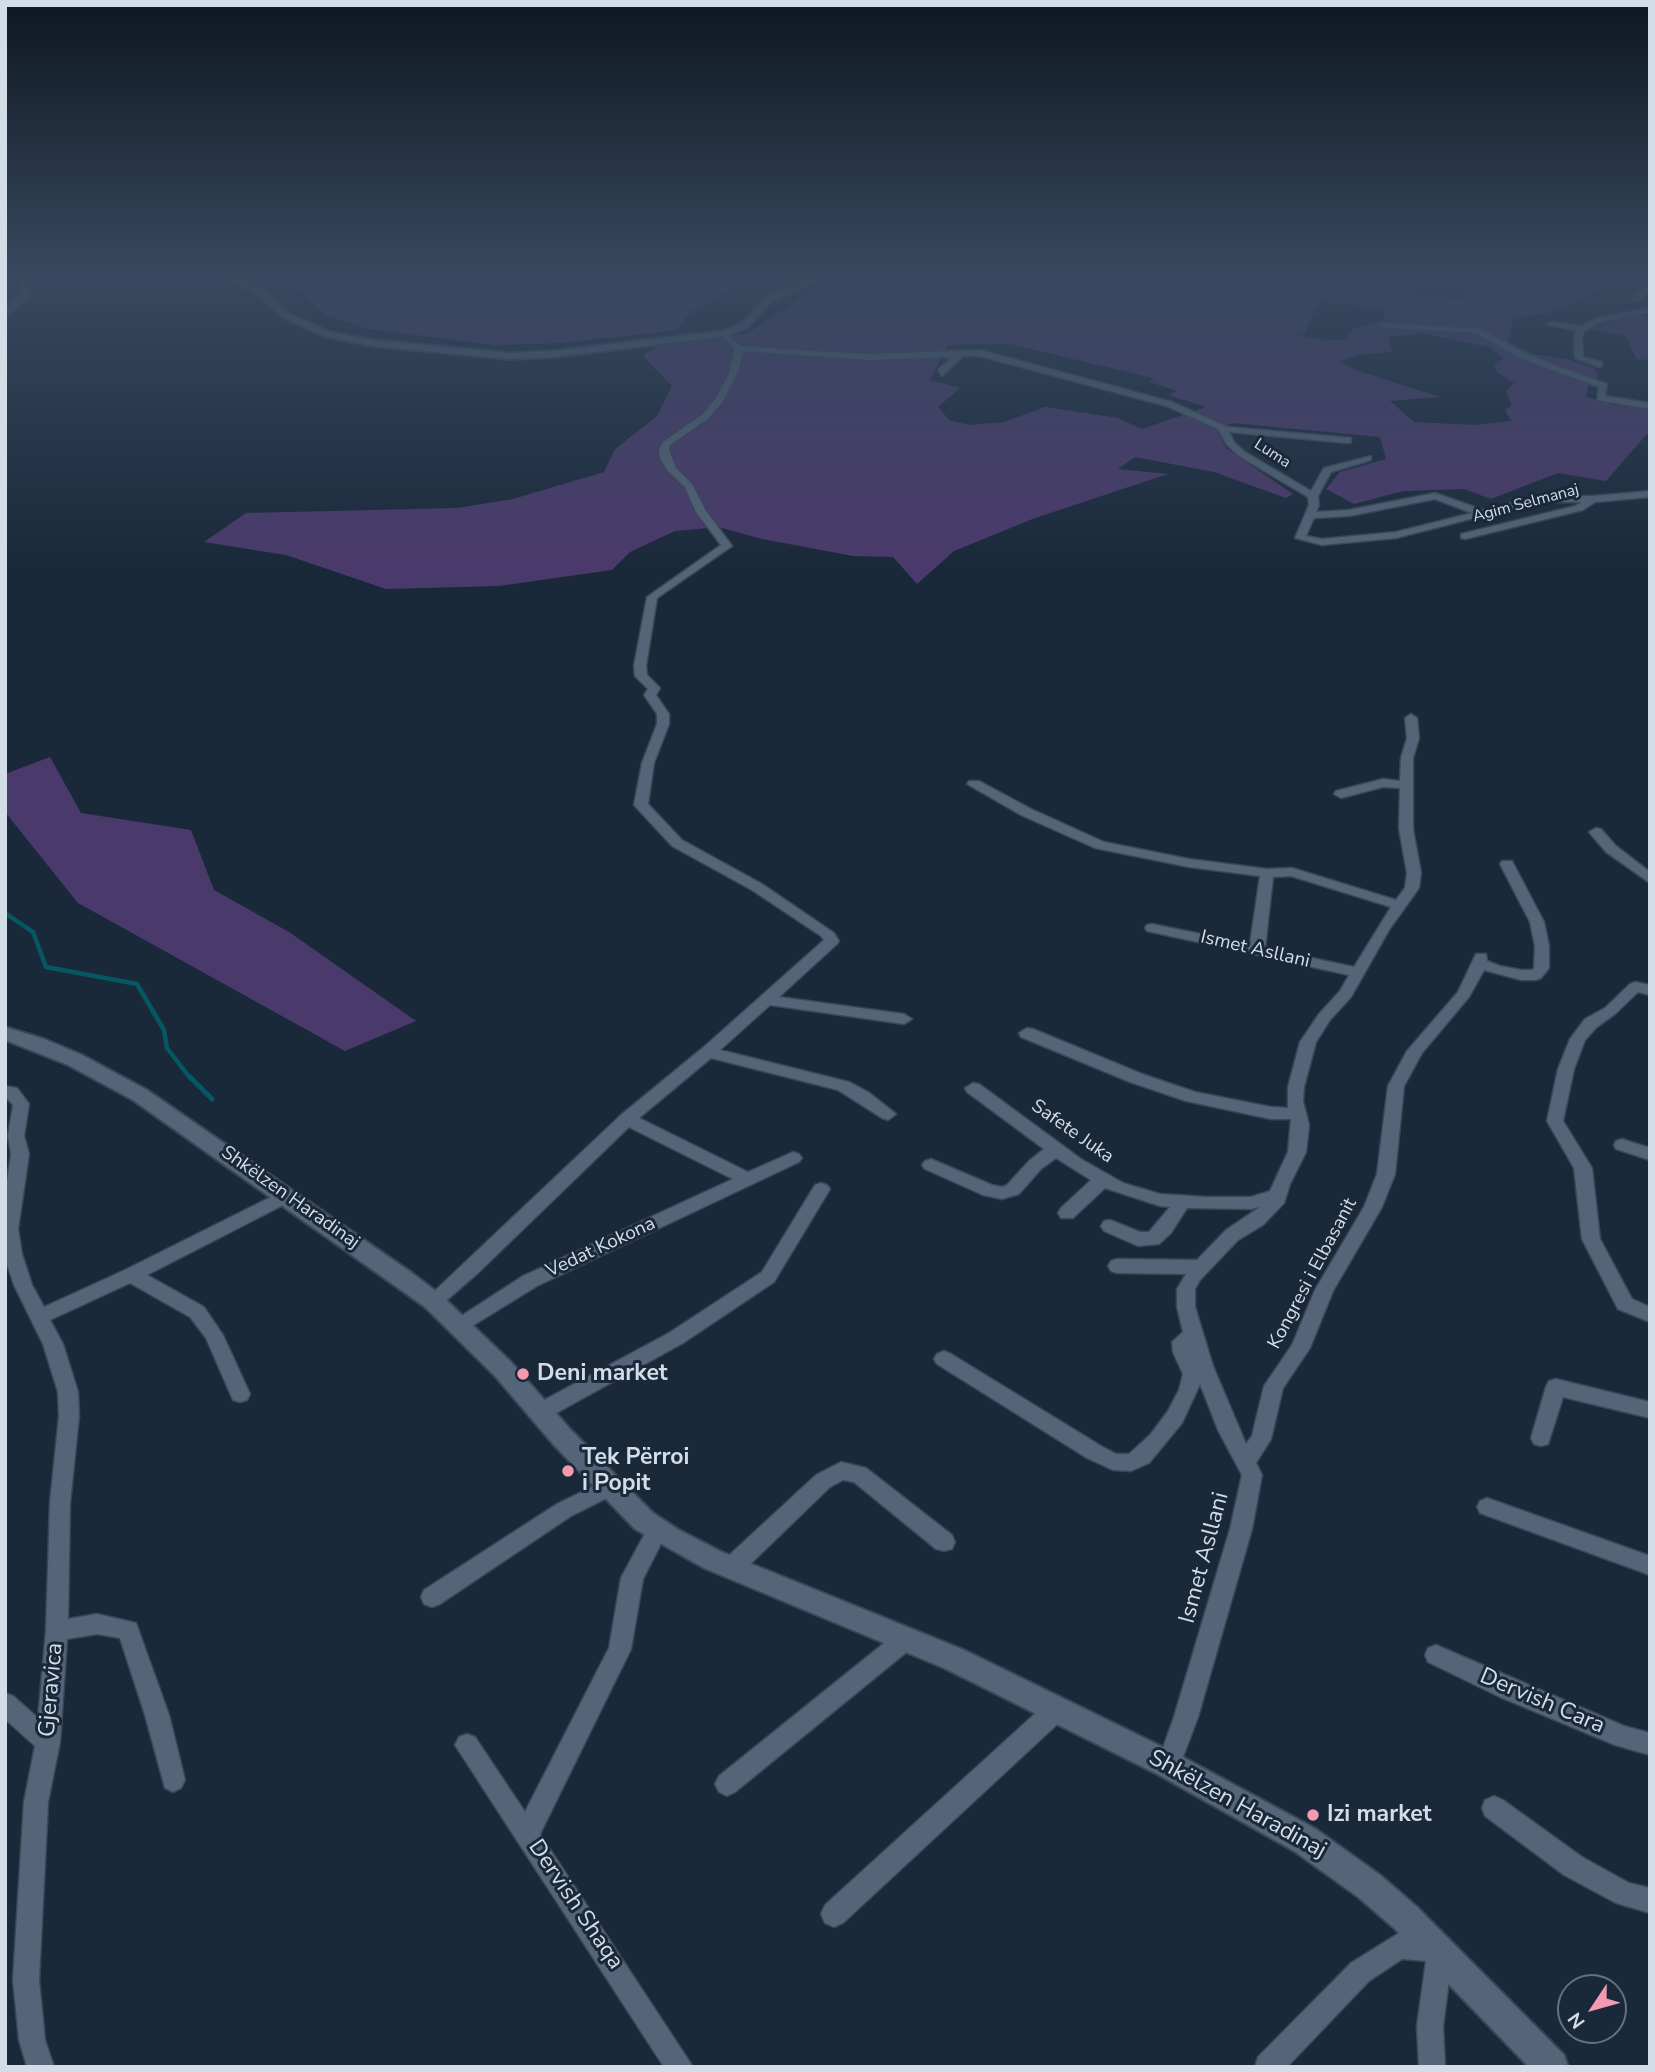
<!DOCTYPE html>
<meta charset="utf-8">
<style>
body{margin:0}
#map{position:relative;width:1655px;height:2072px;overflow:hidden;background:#1a293a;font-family:"Nunito Sans",sans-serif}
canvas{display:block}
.frame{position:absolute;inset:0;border:7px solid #d3dde8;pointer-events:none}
.north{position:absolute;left:1557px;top:1974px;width:70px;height:70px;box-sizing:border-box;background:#1a293a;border:2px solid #647180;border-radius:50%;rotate:234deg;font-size:19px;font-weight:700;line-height:28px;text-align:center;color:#d3dde8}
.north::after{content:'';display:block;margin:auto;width:24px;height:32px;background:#f29aaf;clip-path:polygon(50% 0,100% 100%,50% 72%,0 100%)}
</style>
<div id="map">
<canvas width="1655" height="2072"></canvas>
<div class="frame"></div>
<div class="north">N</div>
</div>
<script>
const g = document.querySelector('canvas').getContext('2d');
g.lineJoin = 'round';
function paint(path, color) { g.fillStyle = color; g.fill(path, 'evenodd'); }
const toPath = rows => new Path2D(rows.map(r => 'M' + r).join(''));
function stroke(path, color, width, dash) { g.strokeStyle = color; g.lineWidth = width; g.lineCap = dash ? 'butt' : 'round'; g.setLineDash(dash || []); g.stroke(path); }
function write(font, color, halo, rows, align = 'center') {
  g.font = font + ' "Nunito Sans",sans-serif'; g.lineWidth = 6; g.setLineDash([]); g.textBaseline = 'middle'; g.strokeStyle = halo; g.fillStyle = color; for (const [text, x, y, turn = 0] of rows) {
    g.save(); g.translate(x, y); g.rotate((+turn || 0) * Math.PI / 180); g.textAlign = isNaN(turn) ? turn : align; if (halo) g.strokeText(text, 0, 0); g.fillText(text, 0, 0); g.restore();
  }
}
const green = toPath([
 [276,278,753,278,691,312,677,330,562,343,495,345,369,329,326,315,298,289],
 [832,278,1371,278,1367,283,1361,285,1459,299,1487,279,1485,278,1599,278,1612,280,1589,295,1546,314,1514,317,1508,342,1532,354,1570,360,1594,368,1598,376,1588,387,1586,397,1615,405,1650,409,1650,435,1646,435,1606,481,1558,473,1491,499,1464,489,1403,491,1354,504,1326,489,1340,472,1386,459,1380,437,1232,423,1217,430,1226,448,1293,494,1286,498,1214,472,1135,457,1118,469,1168,474,1035,518,954,551,917,584,893,557,853,556,762,539,719,527,675,531,630,552,612,570,499,586,386,589,286,555,204,542,246,513,457,508,513,499,604,472,615,449,657,416,672,386,643,356,655,347,748,333],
 [1320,301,1382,309,1385,319,1353,329,1345,339,1327,341,1289,333,1304,334],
 [1422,333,1489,347,1503,358,1494,365,1498,373,1514,383,1506,391,1512,405,1505,410,1511,421,1475,425,1414,422,1390,401,1440,397,1355,370,1340,361,1357,355,1392,352,1388,337],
 [1010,344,1153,378,1150,382,1177,391,1168,395,1206,407,1142,429,1118,418,1045,407,1004,422,969,425,949,420,938,407,960,388,930,380,948,345],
 [1639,314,1650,318,1650,360,1637,359,1625,336,1590,329],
 [50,757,81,813,191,830,214,890,289,932,416,1021,345,1051,78,903,5,812,5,774]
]);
const streamFar1 = toPath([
 [5,913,33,932,46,967,137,984,164,1030,167,1048,190,1078]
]);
const stream = toPath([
 [189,1076,212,1099]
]);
const minor = toPath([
 [1368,278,1376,278,1368,285,1364,283,1368,278],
 [1650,286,1650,292,1638,301,1632,301,1632,297,1650,286],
 [1650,308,1650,312,1601,322,1585,331,1582,336,1583,357,1602,362,1602,366,1599,367,1575,358,1574,336,1577,331,1547,324,1551,322,1581,326,1596,318,1650,308],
 [1381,323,1481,329,1528,355,1607,384,1605,396,1650,403,1650,409,1597,400,1599,387,1522,359,1476,333,1378,327,1381,323],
 [724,332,741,346,811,351,869,354,980,350,1172,402,1228,427,1351,438,1351,442,1348,443,1229,432,1234,442,1245,452,1311,491,1324,468,1371,456,1371,460,1331,472,1318,496,1319,505,1316,512,1349,510,1435,493,1483,510,1537,496,1593,496,1650,491,1650,497,1595,502,1583,510,1465,539,1461,538,1461,534,1575,506,1582,502,1537,502,1396,538,1322,545,1295,538,1309,505,1308,497,1239,456,1227,445,1218,429,1166,406,980,356,963,356,942,376,938,370,952,357,869,360,743,351,737,374,723,401,709,418,670,445,669,450,676,468,692,484,706,511,732,546,657,598,646,666,647,675,660,688,656,695,669,714,669,724,654,763,648,804,682,840,762,884,834,933,839,941,837,944,779,997,904,1014,912,1019,904,1024,770,1005,720,1050,849,1082,868,1092,896,1114,888,1120,882,1118,838,1090,711,1058,639,1118,748,1172,793,1152,799,1154,802,1158,799,1162,537,1286,459,1334,452,1332,450,1327,452,1322,523,1276,733,1179,629,1127,479,1272,440,1306,433,1308,426,1306,424,1301,621,1115,705,1046,824,940,821,936,752,890,672,846,634,805,642,763,657,724,657,714,644,695,648,689,635,676,634,666,647,597,721,545,696,512,685,487,667,470,660,458,659,450,663,442,703,414,716,398,729,374,735,349,720,334,724,332],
 [1435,499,1472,513,1396,532,1322,539,1306,536,1314,518,1349,516,1435,499],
 [1411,714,1417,718,1419,738,1413,758,1413,829,1421,873,1419,888,1389,930,1351,997,1330,1020,1316,1042,1304,1087,1303,1101,1309,1125,1306,1152,1290,1184,1284,1203,1263,1225,1238,1240,1200,1280,1195,1289,1195,1307,1213,1366,1246,1444,1252,1436,1264,1386,1292,1345,1315,1290,1364,1207,1377,1174,1388,1086,1407,1051,1458,992,1476,954,1486,954,1487,961,1500,966,1521,970,1532,970,1534,968,1535,946,1530,922,1500,864,1502,861,1512,861,1544,922,1549,946,1549,968,1541,978,1536,980,1521,980,1484,970,1469,997,1422,1053,1404,1086,1395,1174,1382,1207,1333,1291,1310,1348,1283,1388,1271,1439,1256,1463,1262,1475,1252,1529,1198,1717,1177,1773,1169,1776,1161,1773,1157,1765,1174,1717,1230,1529,1242,1475,1218,1430,1200,1384,1182,1423,1149,1463,1131,1471,1113,1470,1087,1458,937,1364,934,1359,937,1354,944,1351,951,1354,1101,1446,1116,1454,1129,1454,1150,1435,1168,1411,1179,1390,1183,1374,1173,1352,1172,1342,1183,1332,1177,1307,1177,1289,1186,1274,1117,1273,1111,1271,1108,1266,1111,1261,1117,1259,1197,1260,1226,1230,1260,1207,1251,1209,1187,1208,1171,1233,1159,1244,1138,1246,1104,1231,1101,1226,1104,1221,1110,1220,1140,1232,1149,1232,1170,1207,1160,1206,1105,1188,1073,1218,1061,1218,1058,1213,1061,1208,1091,1180,1056,1158,1041,1169,1019,1194,1002,1199,983,1195,925,1169,922,1165,925,1161,931,1159,992,1185,1002,1187,1007,1185,1029,1161,1044,1149,967,1092,965,1088,973,1083,979,1084,1081,1159,1123,1183,1160,1194,1206,1197,1251,1197,1270,1191,1288,1152,1291,1119,1271,1119,1186,1101,1130,1082,1021,1037,1019,1033,1027,1028,1033,1029,1142,1074,1195,1092,1271,1107,1288,1108,1288,1087,1300,1042,1319,1014,1340,991,1349,975,1147,931,1145,928,1147,925,1152,924,1250,944,1260,876,1189,867,1095,848,1021,815,967,784,969,781,979,781,1031,809,1104,842,1189,859,1267,869,1292,868,1396,900,1405,888,1407,873,1399,829,1400,788,1383,787,1341,798,1334,794,1336,791,1383,779,1400,781,1401,758,1407,738,1405,718,1411,714],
 [1291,876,1391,907,1354,967,1265,948,1273,877,1291,876],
 [1596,828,1601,829,1616,846,1650,872,1650,883,1606,852,1589,832,1596,828],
 [1635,982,1650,985,1650,995,1638,992,1615,1014,1597,1027,1585,1040,1574,1069,1563,1121,1592,1168,1600,1239,1632,1299,1650,1307,1650,1322,1618,1309,1582,1239,1574,1168,1547,1121,1558,1069,1570,1039,1585,1019,1605,1008,1630,984,1635,982],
 [5,1086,17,1088,29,1104,24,1136,29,1154,18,1229,22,1254,32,1285,44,1307,125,1270,281,1192,293,1192,296,1196,293,1200,147,1275,204,1307,223,1335,250,1394,247,1400,240,1402,233,1400,206,1338,190,1317,130,1283,50,1320,63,1344,78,1392,79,1416,70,1503,68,1619,97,1614,136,1623,169,1715,185,1780,181,1788,173,1792,165,1788,145,1715,120,1638,97,1634,67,1639,60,1742,48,1802,39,1980,45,2040,54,2067,27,2067,19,2040,13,1980,24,1802,35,1746,5,1719,5,1693,13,1696,38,1718,46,1631,50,1503,59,1416,58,1392,43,1344,14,1285,5,1258,5,1195,11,1154,8,1136,13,1105,5,1096,5,1086],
 [1622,1139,1650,1148,1650,1160,1616,1149,1614,1145,1616,1141,1622,1139],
 [821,1183,827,1185,830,1189,774,1282,683,1343,549,1417,542,1419,535,1417,532,1411,535,1405,669,1333,762,1272,815,1185,821,1183],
 [1556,1379,1650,1402,1650,1418,1563,1397,1548,1444,1541,1446,1534,1444,1531,1438,1546,1387,1549,1381,1556,1379],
 [841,1462,866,1468,952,1535,955,1542,952,1549,944,1551,936,1549,854,1482,843,1480,830,1487,740,1574,732,1576,724,1574,721,1567,724,1560,816,1475,841,1462],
 [610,1478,617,1481,620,1487,617,1493,571,1516,440,1604,432,1607,424,1604,421,1597,424,1590,557,1504,610,1478],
 [1487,1498,1650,1556,1650,1575,1480,1513,1477,1507,1480,1501,1487,1498],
 [657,1521,664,1524,668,1530,643,1579,631,1649,540,1834,693,2067,664,2067,455,1745,459,1737,467,1734,475,1737,525,1812,609,1648,621,1578,650,1524,657,1521],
 [906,1629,914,1632,917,1639,914,1646,735,1792,727,1796,719,1792,715,1784,719,1776,898,1632,906,1629],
 [1436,1645,1624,1726,1650,1733,1650,1755,1615,1745,1500,1697,1428,1662,1425,1655,1428,1648,1436,1645],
 [1057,1698,1065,1701,1069,1709,1065,1717,843,1923,834,1927,825,1923,821,1914,825,1905,1049,1701,1057,1698],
 [1494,1796,1503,1800,1582,1857,1629,1883,1650,1888,1650,1913,1616,1903,1564,1875,1485,1816,1482,1808,1485,1800,1494,1796],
 [1399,1933,1440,1937,1449,1941,1453,1950,1443,2026,1445,2067,1419,2067,1417,2026,1426,1961,1402,1959,1369,1981,1287,2067,1255,2067,1258,2057,1351,1963,1399,1933]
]);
const tertiary = toPath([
 [16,278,25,278,30,284,29,297,5,317,5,309,19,296,20,284,16,278],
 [230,278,241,278,269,295,288,313,330,332,373,340,509,353,554,351,722,331,741,324,765,298,811,278,823,278,771,302,747,328,728,336,554,357,509,359,373,346,323,336,282,317,263,299,230,278],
 [5,1027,44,1039,82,1055,147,1090,412,1273,441,1295,511,1362,571,1430,653,1513,679,1530,722,1552,964,1650,1179,1755,1316,1829,1380,1875,1417,1907,1564,2055,1568,2067,1529,2067,1395,1929,1358,1897,1294,1851,1159,1775,944,1668,704,1568,635,1529,553,1444,495,1376,425,1307,133,1100,68,1065,5,1040,5,1027]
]);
const markers = [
 [523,1374,7,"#f29aaf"],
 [568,1471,7,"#f29aaf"],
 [1313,1815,7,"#f29aaf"]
];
const farStreetnames = [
 ["Luma",1272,454,33],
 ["Agim Selmanaj",1526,504,-15]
];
const streetNames = [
 ["Ismet Asllani",1255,950,13],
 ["Safete Juka",1072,1132,35],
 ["Shkëlzen Haradinaj",290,1198,35],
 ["Vedat Kokona",601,1248,-25],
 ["Kongresi i Elbasanit",1313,1274,-62]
];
const nearPoinames = [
 ["Deni market",537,1374],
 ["Tek Përroi",582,1458],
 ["i Popit",582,1484],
 ["Izi market",1327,1815]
];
const nearStreetnames = [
 ["Ismet Asllani",1205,1558,-75],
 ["Gjeravica",52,1690,-85],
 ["Dervish Cara",1542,1702,23],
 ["Shkëlzen Haradinaj",1237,1805,29],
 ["Dervish Shaqa",575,1905,56]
];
paint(green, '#4a3a6b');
stroke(streamFar1, '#055862', 4.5);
stroke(stream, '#055862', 5);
stroke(minor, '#3b4655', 3);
stroke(tertiary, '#3b4655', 4);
paint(minor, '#546579');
paint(tertiary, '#546579');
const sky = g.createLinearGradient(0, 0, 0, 568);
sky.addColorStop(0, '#0e1720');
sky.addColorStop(0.49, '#384960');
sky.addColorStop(1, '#38496000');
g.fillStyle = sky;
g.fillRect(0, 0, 1655, 568);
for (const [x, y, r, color] of markers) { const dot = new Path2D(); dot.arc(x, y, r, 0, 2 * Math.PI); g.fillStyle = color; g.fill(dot); stroke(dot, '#1a293a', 2.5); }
write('16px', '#d3dde8', '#1a293a', farStreetnames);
write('19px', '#d3dde8', '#1a293a', streetNames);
write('bold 23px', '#d3dde8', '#1a293a', nearPoinames, 'left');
write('23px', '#d3dde8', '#1a293a', nearStreetnames);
</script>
